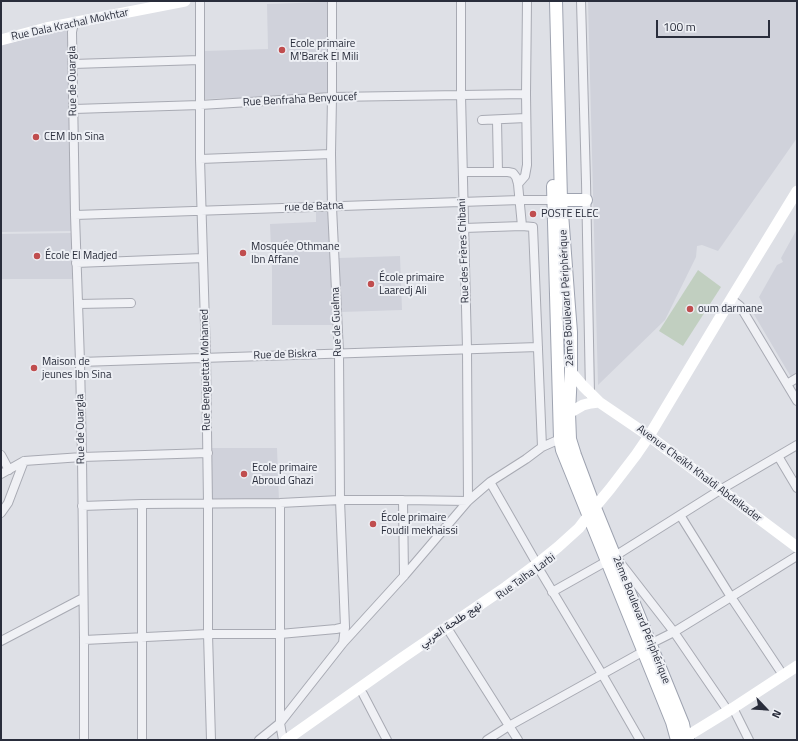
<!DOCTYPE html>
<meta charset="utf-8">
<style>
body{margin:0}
#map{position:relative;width:798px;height:741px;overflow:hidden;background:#dee0e6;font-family:"Titillium Web",sans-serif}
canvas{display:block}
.frame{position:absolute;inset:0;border:2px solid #292d3b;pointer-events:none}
.north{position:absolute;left:746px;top:689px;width:40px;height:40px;-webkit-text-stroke:3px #edeff4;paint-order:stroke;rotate:115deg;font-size:11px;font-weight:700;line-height:16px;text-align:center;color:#292d3b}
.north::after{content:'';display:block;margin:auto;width:14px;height:18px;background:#292d3b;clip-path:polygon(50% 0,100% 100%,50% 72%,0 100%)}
.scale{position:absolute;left:656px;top:20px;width:114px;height:18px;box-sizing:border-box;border:2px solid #292d3b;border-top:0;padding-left:5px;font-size:12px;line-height:14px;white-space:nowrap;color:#292d3b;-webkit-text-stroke:3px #edeff4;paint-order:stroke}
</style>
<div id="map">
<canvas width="798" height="741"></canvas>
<div class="frame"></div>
<div class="north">N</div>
<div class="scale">100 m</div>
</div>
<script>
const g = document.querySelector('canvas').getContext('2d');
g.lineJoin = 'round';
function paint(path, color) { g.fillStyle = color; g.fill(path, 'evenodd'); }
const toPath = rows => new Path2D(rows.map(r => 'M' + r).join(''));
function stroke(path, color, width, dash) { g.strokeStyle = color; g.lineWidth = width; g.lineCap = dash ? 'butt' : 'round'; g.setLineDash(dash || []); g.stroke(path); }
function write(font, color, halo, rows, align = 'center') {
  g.font = font + ' "Titillium Web",Vazirmatn,sans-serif'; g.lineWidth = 4; g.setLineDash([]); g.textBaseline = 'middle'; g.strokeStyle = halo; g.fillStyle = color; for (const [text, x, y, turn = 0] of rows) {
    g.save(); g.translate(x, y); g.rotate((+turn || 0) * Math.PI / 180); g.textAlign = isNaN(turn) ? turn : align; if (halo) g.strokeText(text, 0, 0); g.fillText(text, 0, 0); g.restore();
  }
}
const built = toPath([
 [588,1,797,1,797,138,718,251,702,245,697,246,696,257,665,320,598,385],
 [327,2,330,95,205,99,204,51,268,49,267,4],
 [70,28,72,231,1,232,1,43],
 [316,211,328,211,333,325,272,325,272,270,270,224,316,222],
 [797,229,797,374,791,377,752,311,763,304,759,297,777,265,783,262,781,258],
 [72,233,73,279,1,279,1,234],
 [400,256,402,310,341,312,339,258],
 [210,448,277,448,279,501,211,500]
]);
const green = toPath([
 [698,270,721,287,683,346,659,331]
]);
const street = toPath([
 [200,1,200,159,206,357,208,504,208,634,211,740],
 [332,1,332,97,331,154,332,207,339,353,340,500,345,627,343,643],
 [581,1,586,182,590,394],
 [74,23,72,32,75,215,80,362,82,457,84,640,84,740],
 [73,64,200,60],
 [74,109,200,105,332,97,526,94],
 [482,120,526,118],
 [497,120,498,172],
 [200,159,331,154],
 [463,172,508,172,513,173,516,177,518,184,522,226],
 [518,184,525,176,527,165,526,94,527,1],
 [75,215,520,200,553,200],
 [464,228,522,226,533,227,542,447],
 [76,263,203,258],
 [731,299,740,306,797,401],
 [78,304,131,303],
 [80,362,538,347],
 [787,384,797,378],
 [1,455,9,470],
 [778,456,797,488],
 [1,474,24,461,82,457,208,453],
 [490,482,537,564,539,569,602,674,640,740],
 [403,500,404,576],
 [280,503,280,723,283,740],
 [82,506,142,504,280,503,340,500,403,500,468,501,467,349,461,95,461,1],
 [1,513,8,503,24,461],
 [680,515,731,597,783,675],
 [552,592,607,561],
 [449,631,518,740],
 [84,640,208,634,280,634,336,629,345,627],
 [1,641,83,598],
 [650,644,674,632,731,597,797,556],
 [363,694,387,740],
 [733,708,749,740],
 [728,711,674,632,615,556,720,490,797,445],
 [142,740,142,504],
 [259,740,280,723,343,643,404,576,468,501,490,482,526,459,542,447,560,439],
 [487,740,509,726,644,651]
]);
const secondary = toPath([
 [1,40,46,28,185,1],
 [571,372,583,386,599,402,649,436,797,547],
 [569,413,583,405,591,403,599,402],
 [286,740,402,658,506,587,537,564,558,547,579,528,595,507,610,489,636,455,649,436,731,299,797,191],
 [681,740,733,708,797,666]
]);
const primary = toPath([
 [556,1,561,200,569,307,571,332,571,372,569,413,570,439,575,455,593,503,683,724,685,734,688,740],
 [553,186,560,439,562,450,672,722,677,740],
 [554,200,586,200]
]);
const markers = [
 [282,50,4,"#c04d4e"],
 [36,137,4,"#c04d4e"],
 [533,214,4,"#c04d4e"],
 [243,253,4,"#c04d4e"],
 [37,256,4,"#c04d4e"],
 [371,284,4,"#c04d4e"],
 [690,309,4,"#c04d4e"],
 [34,368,4,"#c04d4e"],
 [244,474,4,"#c04d4e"],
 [373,524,4,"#c04d4e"]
];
const streetNames = [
 ["Rue Dala Krachal Mokhtar",70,25,-12],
 ["Rue de Ouargla",73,81,-91],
 ["Rue Benfraha Benyoucef",300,100,-3],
 ["rue de Batna",314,207,-2],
 ["Rue des Frères Chibani",464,251,-92],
 ["2ème Boulevard Périphérique",567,298,-93],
 ["Rue de Guelma",337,322,-92],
 ["Rue de Biskra",285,355,-2],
 ["Rue Benguettat Mohamed",206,370,-91],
 ["Rue de Ouargla",81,429,-91],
 ["Avenue Cheïkh Khaldi Abdelkader",699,474,37],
 ["Rue Talha Larbi",526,577,-36],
 ["2ème Boulevard Périphérique",641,620,68],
 ["نهج طلحة العربي",451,625,-34]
];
const poiNames = [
 ["Ecole primaire",290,44],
 ["M'Barek El Mili",290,57],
 ["CEM Ibn Sina",44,137],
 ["POSTE ELEC",541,214],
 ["Mosquée Othmane",251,247],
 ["Ibn Affane",251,260],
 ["École El Madjed",45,256],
 ["École primaire",379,278],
 ["Laaredj Ali",379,291],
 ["oum darmane",698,309],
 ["Maison de",42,362],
 ["jeunes Ibn Sina",42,375],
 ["Ecole primaire",252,468],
 ["Abroud Ghazi",252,481],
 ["École primaire",381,518],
 ["Foudil mekhaissi",381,531]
];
paint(built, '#d0d2db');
paint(green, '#c1cfc0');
stroke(street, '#a8aab3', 10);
stroke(primary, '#9ea3b0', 14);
stroke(street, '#f0f1f5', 8);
stroke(secondary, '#fff', 11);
stroke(primary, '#fff', 12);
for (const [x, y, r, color] of markers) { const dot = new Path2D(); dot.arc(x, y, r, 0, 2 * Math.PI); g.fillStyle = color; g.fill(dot); stroke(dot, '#edeff4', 1.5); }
write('11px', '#292d3b', '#edeff4', streetNames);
write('11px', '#292d3b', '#edeff4', poiNames, 'left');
</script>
